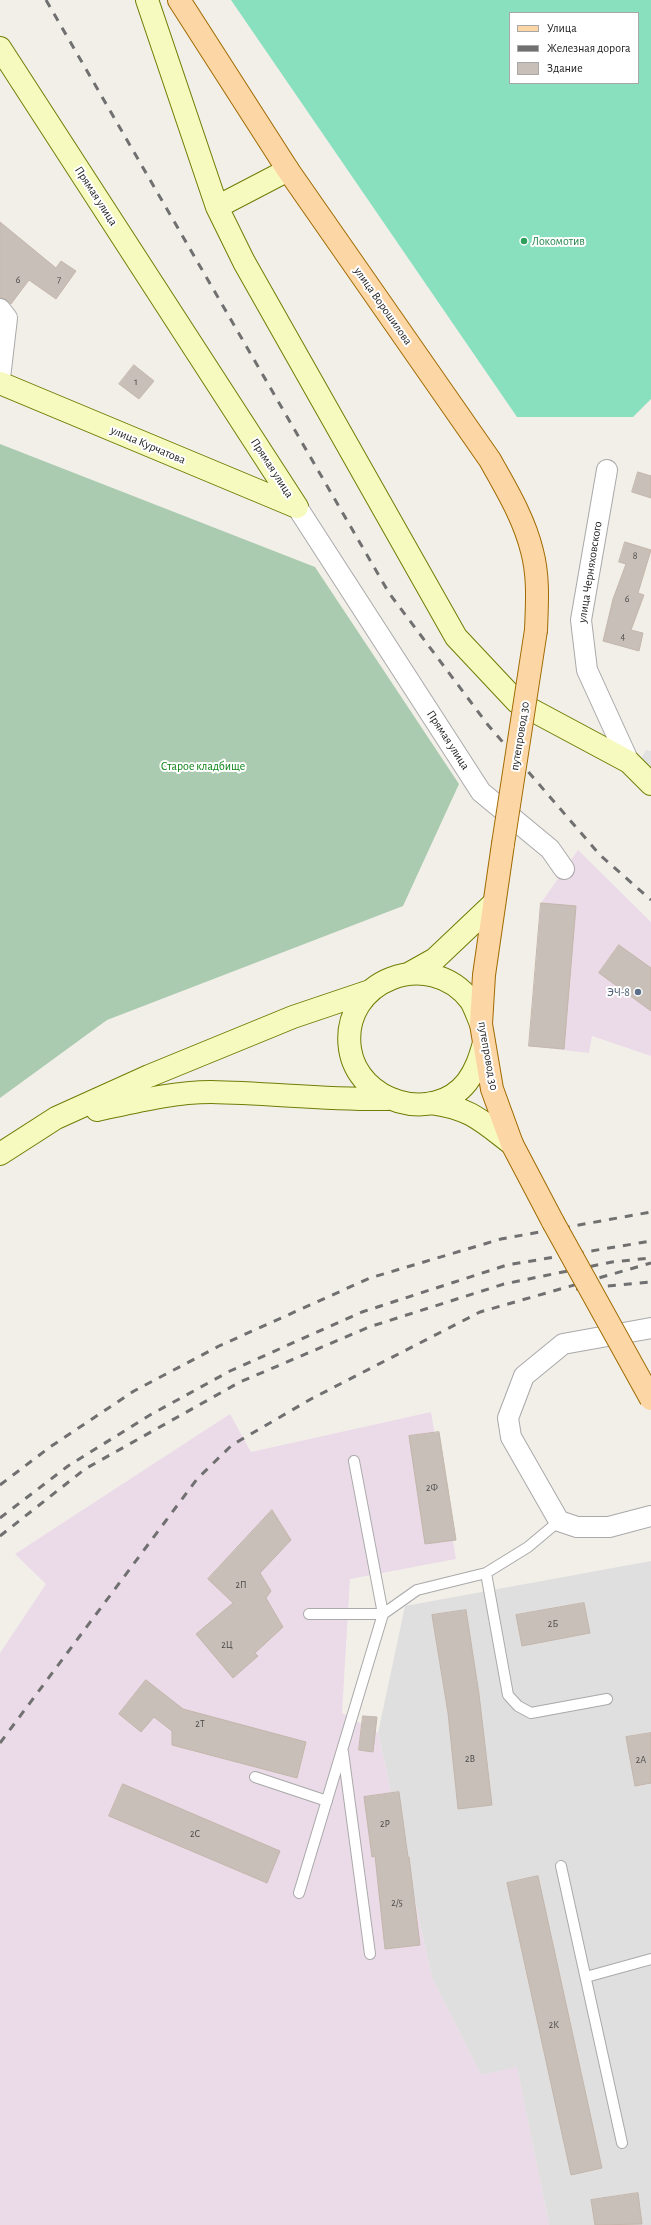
<!DOCTYPE html>
<meta charset="utf-8">
<style>
body{margin:0}
#map{position:relative;width:651px;height:2225px;overflow:hidden;background:#f2efe9;font-family:"Alegreya Sans",sans-serif}
canvas{display:block}
.legend{position:absolute;left:509px;top:12px;width:130px;height:72px;box-sizing:border-box;background:#fff;border:1px solid #a7a7a7;margin:0;padding:5px 7px;list-style:none;font-size:12px;color:#222}
.legend li{display:flex;align-items:center;gap:8px;height:20px}
.legend b{width:20px;border:1px solid #a7a7a7}
</style>
<div id="map">
<canvas width="651" height="2225"></canvas>
<ul class="legend">
<li><b style="height:5px;background:#fcd6a4"></b>Улица</li>
<li><b style="height:5px;background:#707070"></b>Железная дорога</li>
<li><b style="height:11px;background:#c7bfb8"></b>Здание</li>
</ul>
</div>
<script>
const g = document.querySelector('canvas').getContext('2d');
g.lineJoin = 'round';
function paint(path, color) {
  g.fillStyle = color;
  g.fill(path, 'evenodd');
}
function stroke(path, color, width, dash) {
  g.strokeStyle = color;
  g.lineWidth = width;
  g.lineCap = dash ? 'butt' : 'round';
  g.setLineDash(dash || []);
  g.stroke(path);
}
function label(font, color, halo, rows, align = 'center') {
  g.font = font + ' "Alegreya Sans",sans-serif';
  g.lineWidth = 4;
  g.setLineDash([]);
  g.textBaseline = 'middle';
  g.strokeStyle = halo;
  g.fillStyle = color;
  for (const [text, x, y, turn = 0] of rows) {
    g.save();
    g.translate(x, y);
    g.rotate((+turn || 0) * Math.PI / 180);
    g.textAlign = isNaN(turn) ? turn : align;
    if (halo) g.strokeText(text, 0, 0);
    g.fillText(text, 0, 0);
    g.restore();
  }
}
paint(new Path2D(`
 M651,1561v664h-102l-32,-157 -36,7 -49,-97 -54,-245 27,-127z`), '#e0dfdf');
paint(new Path2D(`
 M578,850l73,72v134l-59,-20 -3,17 -60,-7 12,-143z
 M431,1412l25,147 -106,20 -8,134 36,20 54,245 49,97 36,-8 32,158h-549v-572l46,-69 -31,-30 215,-140 21,38z`), '#ebdbe8');
paint(new Path2D(`
 M0,444l315,123 144,217 -56,122 -296,114 -107,78z`), '#aacbaf');
paint(new Path2D(`
 M231,0h420v399l-18,18h-116zM510,13h128v70h-128z`), '#88e0be');
paint(new Path2D(`
 M646,750l5,1v18l-11,-8z`), '#e2e2e2');
const building = new Path2D(`
 M0,222l56,46 5,-7 15,10 -20,28 -27,-19 -18,24 -6,-5 -5,-1z
 M134,365l20,16 -15,18 -20,-15z
 M638,472l13,4v22l-19,-6z
 M625,542l26,8 -13,43 6,2 -13,35 12,3 -4,18 -36,-10 10,-42 13,-35 -7,-2z
 M541,903l35,3 -12,143 -35,-3z
 M619,945l32,23v43l-52,-38z
 M439,1432l17,108 -31,4 -16,-108z
 M272,1510l19,30 -31,33 11,18 -5,7 17,29 -28,26 3,3 -25,22 -37,-44 37,-31 -25,-24z
 M584,1603l6,30 -68,13 -6,-31z
 M466,1610l13,84 13,111 -34,4 -10,-96 -16,-98z
 M146,1680l37,29 123,33 -9,36 -125,-33v-14l-18,-14 -13,15 -22,-18z
 M363,1716l14,1 -4,35 -14,-2z
 M651,1733v50l-16,3 -9,-49z
 M123,1784l157,67 -13,32 -158,-67z
 M399,1792l9,65h1l11,88 -35,4 -10,-93 -3,1 -8,-60z
 M538,1876l64,292 -31,7 -64,-292z
 M638,2193l4,31 -47,1 -4,-25z`);
paint(building, '#c7bfb8');
stroke(building, '#c4b6ab', 1);
const lane = new Path2D(`
 M486,1573l22,122 10,11 13,7 76,-14
 M309,1614h74l-29,-153
 M343,1752l27,202
 M255,1777l72,24
 M561,1866l61,277
 M299,1893l84,-279 34,-24 69,-17 42,-26 31,-26
 M586,1977l65,-18`);
const street = new Path2D(`
 M0,309l7,9 -7,60
 M607,470l-26,150 6,50 42,92
 M297,507l184,285 69,57 14,20
 M651,1328l-88,16 -39,32 -16,42 3,19 48,84 18,6h32l42,-11`);
const secondary = new Path2D(`
 M147,0l70,207 27,55 212,375 61,65 112,60 22,22
 M0,48l297,459
 M217,207l71,-37
 M0,383l297,124
 M410,973l25,-14 58,-55
 M481,1024c-3,-7 -6,-16 -10,-23 -41,-55 -131,-21 -121,48 8,53 83,76 117,33 9,-12 13,-25 17,-39
 M431,1103c39,5 51,18 81,41
 M97,1110c37,-8 76,-18 114,-18 59,1 116,8 176,7
 M0,1154l56,-36 93,-42 144,-59 77,-26`);
const primary = new Path2D(`
 M179,0l109,170 202,290c16,29 34,58 42,91 7,26 5,53 4,79
 M503,844l-19,131 -3,49 11,65 20,55 41,78`);
stroke(lane, '#a9a9a9', 12);
stroke(street, '#a9a9a9', 22);
stroke(secondary, '#707d05', 24);
stroke(primary, '#a06b00', 24);
stroke(lane, '#fff', 10);
stroke(street, '#fff', 20);
stroke(secondary, '#f7fabf', 22);
stroke(primary, '#fcd6a4', 22);
stroke(new Path2D(`
 M46,0l343,593 99,132 112,130 51,45
 M576,1289l75,-7
 M0,1485l50,-38 84,-56 85,-45 151,-68 131,-39 150,-27
 M0,1518l68,-52 82,-51 80,-44 132,-59 145,-47 144,-24
 M0,1536l85,-67 155,-87 129,-55 135,-43 108,-22 39,-4
 M0,1743l197,-264 35,-34 79,-46 169,-87 171,-49`), '#707070', 3, [8, 8]);
const primaryBridge = new Path2D(`
 M503,844l33,-214
 M553,1222l98,177`);
stroke(primaryBridge, '#a06b00', 24, []);
stroke(primaryBridge, '#fcd6a4', 22);
for (const [x, y, r, color] of [
 [524,241,4,"#2e9e5b"],
 [638,992,4,"#5c6f8a"]
]) {
  const dot = new Path2D();
  dot.arc(x, y, r, 0, 2 * Math.PI);
  g.fillStyle = color;
  g.fill(dot);
  stroke(dot, '#fff', 1.5);
}
label('10px', '#4b4948', null, [
 ["6",18,280],
 ["7",59,280],
 ["1",136,382],
 ["8",635,556],
 ["6",627,599],
 ["4",623,637],
 ["2Ф",432,1488],
 ["2П",241,1585],
 ["2Б",553,1624],
 ["2Ц",227,1645],
 ["2Т",200,1724],
 ["2В",470,1759],
 ["2А",641,1760],
 ["2Р",385,1824],
 ["2С",195,1834],
 ["2/5",397,1903],
 ["2К",554,2025]
]);
label('12px', '#222', '#fff', [
 ["Прямая улица",96,196,57],
 ["улица Ворошилова",383,306,55],
 ["улица Курчатова",148,445,23],
 ["Прямая улица",272,468,57],
 ["улица Черняховского",590,572,-81],
 ["путепровод 30",520,736,-81],
 ["Прямая улица",448,740,57],
 ["путепровод 30",488,1056,80]
]);
label('12px', '#27864d', '#fff', [
 ["Локомотив",532,241]
], 'left');
label('12px', '#0c8416', '#fff', [
 ["Старое кладбище",203,766]
]);
label('12px', '#4e5e75', '#fff', [
 ["ЭЧ-8",630,992]
], 'right');
</script>
